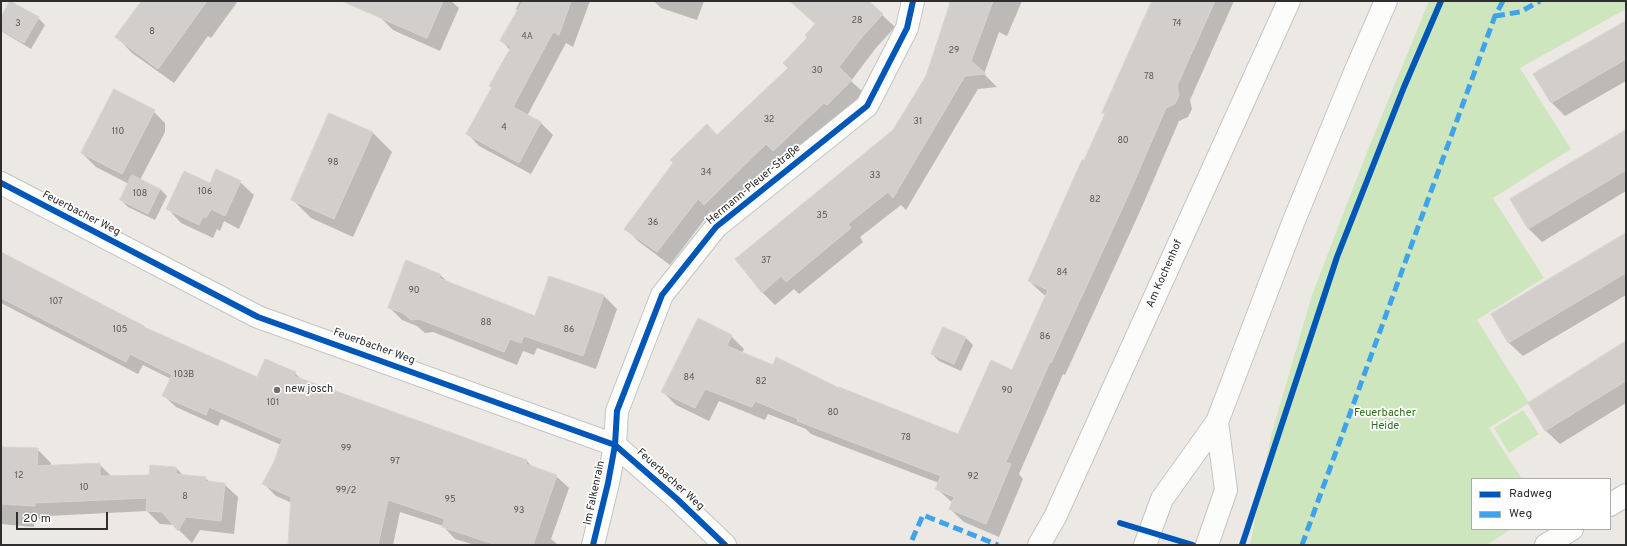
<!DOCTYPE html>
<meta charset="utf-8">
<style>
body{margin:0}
#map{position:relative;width:1627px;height:546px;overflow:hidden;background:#ece8e4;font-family:Overpass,sans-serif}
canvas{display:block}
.frame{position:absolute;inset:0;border:2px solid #2e2e2e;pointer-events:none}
.legend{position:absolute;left:1471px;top:478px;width:140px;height:52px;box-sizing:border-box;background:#fff;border:1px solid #ababab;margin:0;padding:5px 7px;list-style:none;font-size:12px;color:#2e2e2e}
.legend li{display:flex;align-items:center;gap:8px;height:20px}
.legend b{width:20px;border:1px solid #ababab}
.scale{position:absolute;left:16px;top:512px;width:92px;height:18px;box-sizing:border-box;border:2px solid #2e2e2e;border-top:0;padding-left:5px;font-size:12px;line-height:14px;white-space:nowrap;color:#2e2e2e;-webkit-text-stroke:3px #fff;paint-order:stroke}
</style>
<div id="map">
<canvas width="1627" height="546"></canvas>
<div class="frame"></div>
<ul class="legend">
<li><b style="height:5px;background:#0057b8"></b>Radweg</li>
<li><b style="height:5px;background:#3ea3eb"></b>Weg</li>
</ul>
<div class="scale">20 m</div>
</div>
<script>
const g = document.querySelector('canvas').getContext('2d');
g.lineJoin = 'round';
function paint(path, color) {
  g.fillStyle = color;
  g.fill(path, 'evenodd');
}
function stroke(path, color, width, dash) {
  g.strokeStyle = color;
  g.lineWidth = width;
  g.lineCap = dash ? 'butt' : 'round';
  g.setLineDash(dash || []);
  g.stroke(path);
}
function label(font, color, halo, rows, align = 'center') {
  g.font = font + ' Overpass,sans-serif';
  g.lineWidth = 3.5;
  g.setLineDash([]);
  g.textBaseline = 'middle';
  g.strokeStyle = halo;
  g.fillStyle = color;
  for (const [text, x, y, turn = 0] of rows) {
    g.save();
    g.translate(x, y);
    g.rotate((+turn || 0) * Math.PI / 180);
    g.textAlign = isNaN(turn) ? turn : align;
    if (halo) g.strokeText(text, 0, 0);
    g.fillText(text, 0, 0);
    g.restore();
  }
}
paint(new Path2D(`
 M1429,1h197v8l-106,59 51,81 -78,49 51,80 -67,42 52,83 -40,25 33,51h-50v50h39l-24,16h-237l21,-109 41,-141 55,-143z
 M1523,410l16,24 -30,19 -15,-25z`), '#cee6be');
paint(new Path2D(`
 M144,1h94l-27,37 -3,-2 -34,47 -42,-30 -15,-16z
 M386,1h65l8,7 -19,43 -47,-21 -14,-14z
 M520,1h70l-17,46 -7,-4 -39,73 14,7 12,12 -22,39 -52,-28 -12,-13 25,-45 -2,-2 20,-36 -8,-9 16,-30 -2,-2z
 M654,1h50l-7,19 -36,-12z
 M829,1h38l28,26 -20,22 -24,32 13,12 -24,24 -3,-2 -51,48 -6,-7 -62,61 -7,-6 -41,54 -32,-24 -13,-13 92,-92 73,-68z
 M950,1h72l-15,35 -8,-4 -15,42 13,13 -19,2 -72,121 -5,-5 -41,32 3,5 -64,52 -5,-5 -19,16 -13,-13 132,-162 32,-54 25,-71 -2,-2z
 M1153,1h81l-44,99 2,9 -4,8 -9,4 -38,88 -76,166 -2,-1 -44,100 4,5 -24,58 -35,-15 -14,-13 3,-6 -16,-14 2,-6 -128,-49 -5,-5 -38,-15 -3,6 -46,-19 -10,20 -33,-16 -14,-14 69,-55 13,13 -2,4 217,82 54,-64 33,-75 -3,-2 -14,-13 56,-119z
 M11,3l27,15 7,7 -14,24 -30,-18v-12z
 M1626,22v59l-61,35 -13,-13 -17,-29z
 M151,109l14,14v9l-25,48 20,9 7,7 -12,24 -27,-13 -7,-7 8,-16 -33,-17 -14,-14z
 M330,114l43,19 19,19 -39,85 -42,-19 -19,-19z
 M1626,131v60l-84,51 -14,-14z
 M240,182l14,13 -15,34 -15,-8 -4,10 -3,-2 -4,9 -32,-15 -13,-14 42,-25z
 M1626,235v60l-103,61 -14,-13 -17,-28z
 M1,253l143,73 3,3 111,49 37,-5 7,7 225,81 6,7 23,8 13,12 -18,51 7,6h-83l-20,-6 -12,-13 -43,-14 -7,33h-101v-42l-16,-7 -13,-13 11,-20 7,-18 -60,-26 -3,7 -42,-19 -13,-12 8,-16 -28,-14 -5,9 -137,-71z
 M406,262l34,13 9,8 87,34 14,-39 54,18 13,13 -21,60 -59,-21 -3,7 -11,-4 -6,14 -84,-33 -8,1 -8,-7 -15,-6 -13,-13z
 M966,338l7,7 -12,26 -22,-10 -7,-7z
 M1626,342v61l-66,41 -14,-13 -17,-28z
 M1,448l36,1 14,14 -1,3 49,-2 13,13 38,-1 26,-8 7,7 22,3 5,4 14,2 14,13 -4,37 -34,-4 -8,13 -18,-18 -14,-1 -13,-13 -99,5v3h-13l-1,8 -33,-3z`), '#0003');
const building = new Path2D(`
 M10,1l29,16 -15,26 -23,-13v-13z
 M142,1h65l-49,68 -43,-32z
 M342,1h101l-16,37z
 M523,1h48l-12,34 -6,-3 -40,75 28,15 -22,41 -53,-29 26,-47 -3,-1 22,-39 -11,-6z
 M790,1h79l14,13 -20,22 -24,31 13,13 -25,25 -3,-2 -51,48 -7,-7 -62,61 -6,-6 -41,53 -33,-23 49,-66 -3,-3 37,-36 10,11 71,-67 -5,-5 24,-25 -2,-3 10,-11z
 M951,1h42l-22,60 15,13 -21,2 -72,122 -5,-6 -40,32 3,4 -65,54 -5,-6 -19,17 -27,-34 158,-129 33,-54z
 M1152,1h63l-38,85 2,9 -4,9 -9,4 -38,88 -77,167 -1,-1 -44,100 5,2 -25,60 -37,-15 5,-12 -19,-8 6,-13 -144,-55 1,-2 -43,-18 -3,6 -47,-18 -10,19 -34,-16 37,-74 34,17 -5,11 46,19 3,-8 65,32 -2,-2 119,47 33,-74 21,10 36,-80 -20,-9 54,-121h2l21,-46 -3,-1z
 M1626,21v38l-75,44 -18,-29z
 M114,89l41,21 -33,64 -41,-21z
 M329,113l44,19 -39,87 -43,-19z
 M1626,130v40l-98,59 -18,-30z
 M216,169l25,12 -16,35 -14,-7 -5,9 -3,-2 -4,9 -33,-16 18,-38 26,12z
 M132,175l28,14 -12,25 -28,-14z
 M1626,233v40l-118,70 -17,-29z
 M1,252l143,74v1l113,50 8,-18 31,13 -2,4 233,84 -1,4 31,11 -24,70h-37l-54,-18 3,-8 -57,-19 -10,45h-90l3,-48 -29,-13 12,-22 8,-23 -73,-32 -3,8 -44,-19 10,-21 -42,-21 -4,8 -125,-64z
 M406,260l34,14 -1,4 96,38 14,-40 55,19 -21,61 -59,-20 -3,7 -11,-4 -6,13 -85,-33 -8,1 -8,-7 -15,-5z
 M943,327l23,10 -12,27 -23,-10z
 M1626,341v40l-81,50 -17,-28z
 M1,447l37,1 -1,18 63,-3v13l49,-1 1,-10 26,2v7l30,3 -1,4 20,2 -4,38 -35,-4 -8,14 -16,-19 -16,-1 1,-13 -112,5v3l-34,-2z`);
paint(building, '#d1cecb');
stroke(building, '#d7d4d0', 1);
const street = new Path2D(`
 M1,183l257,134 357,128 62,54 48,46
 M1610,505l16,-10
 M593,545l15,-62 7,-38 2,-34 45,-116 54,-68 151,-121 40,-78 6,-27
 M1039,545l16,-28 234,-516
 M1546,545l26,-16`);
const secondary = new Path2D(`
 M1145,545l17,-46 55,-77 76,-199 62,-151 31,-71
 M1207,545l19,-55 -9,-68`);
stroke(street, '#c5c4c5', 24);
stroke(secondary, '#c5c4c5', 24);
stroke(street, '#fcfcfb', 22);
stroke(secondary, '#fcfcfb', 22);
stroke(new Path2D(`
 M1495,16l25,-4 20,-11
 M912,540l11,-25 75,30
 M1302,545l193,-529 8,-15`), '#3ea3eb', 5, [10, 5]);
stroke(new Path2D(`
 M1,183l257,134 357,128 62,54 48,46
 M1120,523l73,22
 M593,545l15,-62 7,-38 2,-34 45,-116 54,-68 151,-121 40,-78 6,-27
 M1242,545l95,-288 67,-170 37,-86`), '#0057b8', 6);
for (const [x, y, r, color] of [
 [277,390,4,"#706f6e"]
]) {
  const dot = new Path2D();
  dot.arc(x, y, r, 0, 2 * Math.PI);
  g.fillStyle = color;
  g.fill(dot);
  stroke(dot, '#fff', 1.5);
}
label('9px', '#585857', null, [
 ["28",857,21],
 ["3",18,24],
 ["74",1177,24],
 ["8",152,32],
 ["4A",527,37],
 ["29",954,51],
 ["30",817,71],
 ["78",1149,77],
 ["32",769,120],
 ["31",918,122],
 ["4",504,128],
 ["110",118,132],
 ["80",1123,141],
 ["98",333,163],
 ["34",706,173],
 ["33",875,176],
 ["106",205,192],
 ["108",140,194],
 ["82",1095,200],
 ["35",822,216],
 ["36",653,223],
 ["37",766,261],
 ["84",1062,273],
 ["90",414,291],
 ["107",56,302],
 ["88",486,323],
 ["105",120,330],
 ["86",569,330],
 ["86",1045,337],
 ["103B",184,375],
 ["84",689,378],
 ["82",761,382],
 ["90",1007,391],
 ["101",273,403],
 ["80",833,413],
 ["78",906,438],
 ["99",346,449],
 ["97",395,462],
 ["12",19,476],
 ["92",973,477],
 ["10",84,488],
 ["99/2",346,491],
 ["8",185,497],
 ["95",450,500],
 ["93",519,511]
]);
label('11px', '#2e2e2e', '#fff', [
 ["Hermann-Pleuer-Straße",754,185,-40],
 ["Feuerbacher Weg",81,214,27],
 ["Am Kochenhof",1165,274,-66],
 ["Feuerbacher Weg",374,347,20],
 ["Feuerbacher Weg",670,480,42],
 ["Im Falkenrain",595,493,-78]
]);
label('11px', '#2e2e2e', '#fff', [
 ["new josch",285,390]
], 'left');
label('11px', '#2c6e1b', '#fff', [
 ["Feuerbacher",1385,414],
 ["Heide",1385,427]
]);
</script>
